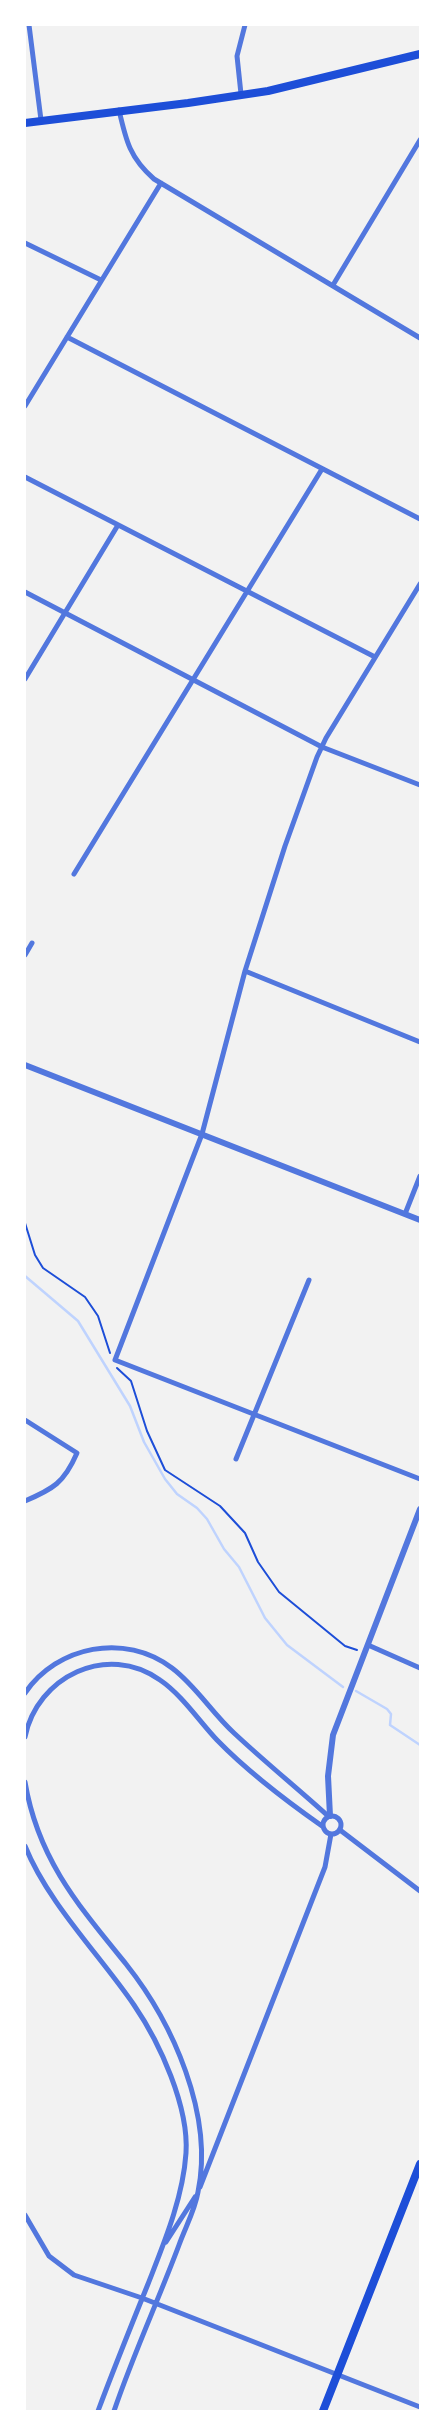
<!DOCTYPE html>
<style>
body{margin:0}
#map{position:relative;width:445px;height:2436px;overflow:hidden;background:#f2f2f2;font-family:"Fira Sans Condensed",sans-serif}
canvas{display:block}
.frame{position:absolute;inset:0;border:26px solid #fff;pointer-events:none}
</style>
<div id="map">
<canvas width="445" height="2436"></canvas>
<div class="frame"></div>
</div>
<script>
const g = document.querySelector('canvas').getContext('2d');
g.lineJoin = 'round';
function stroke(path, color, width, dash) {
  g.strokeStyle = color;
  g.lineWidth = width;
  g.lineCap = dash ? 'butt' : 'round';
  g.setLineDash(dash || []);
  g.stroke(path);
}
stroke(new Path2D(`
 M25,1276l53,45 52,85 14,36 21,37 12,15 20,14 10,11 17,30 15,18 26,51 22,27 56,42
 M356,1691l31,18 4,5 -1,11 30,20`), '#bfd3fe', 2.5);
stroke(new Path2D(`
 M25,1223l10,32 8,13 42,29 13,19 12,37
 M117,1368l14,13 16,50 18,39 55,36 25,27 13,29 21,30 66,54 12,4`), '#1d4ed8', 2);
stroke(new Path2D(`
 M29,25l12,95
 M241,94l-4,-38 8,-31
 M119,110c7,31 11,48 35,69l266,159
 M25,243l76,37
 M333,285l87,-145
 M67,337l353,182
 M25,406l136,-223
 M25,477l350,180
 M420,584l-94,154 -9,19 -32,89 -40,125 -43,163 -87,226 305,119
 M25,592l297,155 98,38
 M25,679l93,-154
 M74,874l248,-405
 M25,955l7,-12
 M245,971l175,71
 M405,1214l15,-38
 M25,1420l52,33c-13,30 -24,36 -52,48
 M236,1459l73,-179
 M368,1645l52,23
 M25,1693c32,-47 100,-61 147,-25 24,18 40,45 62,65 31,29 63,55 94,83
 M25,1737c12,-60 82,-95 135,-57 22,15 39,41 57,60 32,33 68,60 105,86
 M25,1782c13,77 53,123 101,182 47,59 88,151 72,228 -3,18 -13,36 -19,53 -21,56 -46,110 -65,166
 M323 1825a9 9 0 1 1 18 0a9 9 0 1 1-18 0Z
 M340,1830l80,61
 M25,1846c23,57 74,108 109,159 26,38 55,102 52,148 -3,45 -22,90 -38,131 -17,42 -34,84 -50,127
 M200,2187l125,-320 6,-33
 M25,2215l24,41 25,19 68,23 278,109
 M166,2242l29,-45`), '#5277de', 5);
stroke(new Path2D(`
 M25,1065l395,155
 M330,1816l-2,-40 5,-41 87,-226`), '#5277de', 6);
stroke(new Path2D(`
 M25,123l163,-20 80,-12 152,-37
 M323,2411l97,-247`), '#1d4ed8', 8);
</script>
